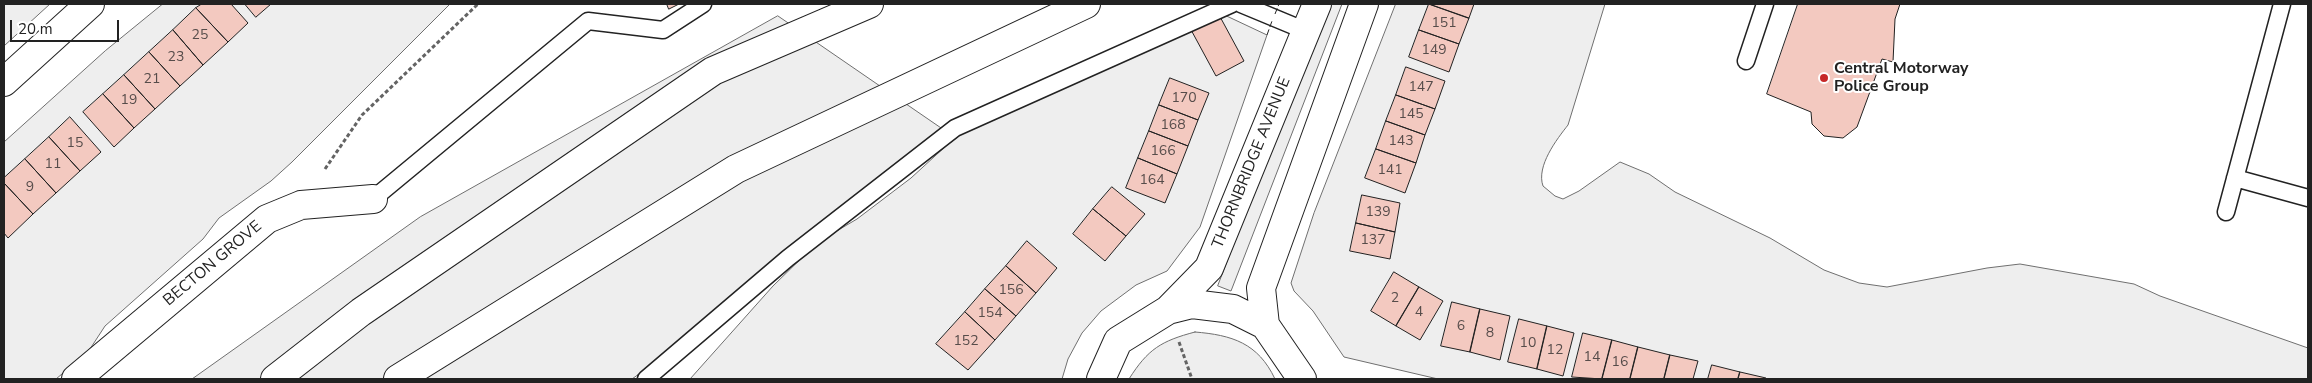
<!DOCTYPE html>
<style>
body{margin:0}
#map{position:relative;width:2312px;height:383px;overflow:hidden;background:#fff;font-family:"Nunito Sans",sans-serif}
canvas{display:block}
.frame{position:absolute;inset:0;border:5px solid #222;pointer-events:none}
.scale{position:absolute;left:10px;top:20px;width:109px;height:22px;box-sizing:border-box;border:2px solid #222;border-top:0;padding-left:6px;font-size:15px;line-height:18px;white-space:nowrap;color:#222;-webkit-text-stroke:4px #fff;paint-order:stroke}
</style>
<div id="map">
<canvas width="2312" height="383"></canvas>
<div class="frame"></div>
<div class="scale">20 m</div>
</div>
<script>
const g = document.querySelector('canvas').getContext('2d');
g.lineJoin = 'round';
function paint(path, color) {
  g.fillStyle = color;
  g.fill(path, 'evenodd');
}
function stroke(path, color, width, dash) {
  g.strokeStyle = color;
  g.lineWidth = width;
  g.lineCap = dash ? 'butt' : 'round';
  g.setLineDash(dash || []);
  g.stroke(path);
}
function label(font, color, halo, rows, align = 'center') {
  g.font = font + ' "Nunito Sans",sans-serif';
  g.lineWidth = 4;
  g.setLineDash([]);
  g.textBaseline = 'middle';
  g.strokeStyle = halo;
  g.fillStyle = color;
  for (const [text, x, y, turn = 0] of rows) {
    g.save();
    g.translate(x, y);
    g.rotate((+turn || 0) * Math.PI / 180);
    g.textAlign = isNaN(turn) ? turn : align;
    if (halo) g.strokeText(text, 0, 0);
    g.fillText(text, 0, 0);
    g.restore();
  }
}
const green = new Path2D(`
 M4,4h46l-46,42z
 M163,4h287l-158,158 -21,19 -52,37 -16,21 -98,87 -17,26 -32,27h-52v-237l101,-91z
 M1327,4h15l-111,287 -13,-5z
 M1396,4h209l-37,121c-11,14 -32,41 -25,61l12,10 8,3 16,-8 41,-29 29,12 26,18 95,46 54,32 35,13 28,4 100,-19 33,-4 114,20 26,12 148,52v31h-870l-94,-22 -31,-46 -19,-20 -3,-8 23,-70z
 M1216,11l51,24 -67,192 -33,44 -31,14 -35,26 -19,22 -14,26 -6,20h-372l83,-93 45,-44 39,-23 54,-41 36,-33 20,-15z
 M778,16l166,114 -280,226 -32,23h-440l228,-162z
 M1195,332c37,3 63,11 80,47h-146c19,-30 32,-38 66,-47z`);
paint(green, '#eee');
stroke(green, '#6f6f6f', 1);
const building = new Path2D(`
 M202,4h29l17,19 -20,19 -32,-34z
 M245,4h26l-15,13z
 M667,4h12l-10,5z
 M1429,4l40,14 -10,26 -40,-14z
 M1429,4h45l-5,14z
 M1798,4h102l-5,15 -2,43 -11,-3 -25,68 -14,11 -19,-2 -12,-12 -1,-12 -44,-18z
 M196,8l32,34 -25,23 -30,-35z
 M1218,13l26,48 -28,15 -26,-48z
 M173,30l30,35 -23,21 -31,-34z
 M1419,30l40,14 -10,28 -40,-15z
 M149,52l31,34 -25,23 -31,-34z
 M1406,67l39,14 -10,28 -39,-14z
 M124,75l31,34 -21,19 -31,-34z
 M1170,78l39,15 -11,27 -39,-15z
 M103,94l31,34 -20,19 -31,-35z
 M1396,95l39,14 -10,26 -39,-14z
 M1159,105l39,15 -10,26 -39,-15z
 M70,117l31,35 -21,19 -31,-34z
 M1386,121l39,14 -9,28 -40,-14z
 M1149,131l39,15 -11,28 -39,-16z
 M49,137l31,34 -24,22 -31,-34z
 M1376,149l40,14 -11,30 -40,-15z
 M1138,158l39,16 -12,29 -39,-15z
 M25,159l31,34 -23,21 -29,-31v-5z
 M4,183l29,31 -25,24 -4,-5z
 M1112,187l33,27 -19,22 -33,-27z
 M1362,195l38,8 -5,29 -39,-9z
 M1093,209l33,27 -21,25 -32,-27z
 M1356,223l39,9 -5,27 -40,-8z
 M1027,241l30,27 -21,25 -30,-27z
 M1006,266l30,27 -20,23 -31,-27z
 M1394,272l25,15 -23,39 -25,-15z
 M1419,287l24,14 -23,39 -24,-14z
 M985,289l31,27 -21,24 -30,-28z
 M1452,302l28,7 -10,43 -29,-6z
 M1480,309l30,7 -10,44 -30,-8z
 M965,312l30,28 -27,30 -32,-26z
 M1519,319l28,7 -10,43 -29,-7z
 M1547,326l27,7 -11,43 -26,-7z
 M1583,333l29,7 -10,39 -30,-2z
 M1612,340l26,7 -8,32h-28z
 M1638,347l32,8 -6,24h-34z
 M1670,355l28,6 -5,18h-29z
 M1712,365l28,7 -2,7h-30z
 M1740,372l26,6v1h-28z`);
paint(building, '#f3c9c0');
stroke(building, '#222', 1);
const lane = new Path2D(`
 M1241,4l65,27
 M1746,61l19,-57
 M2235,178l73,20
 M373,199l215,-178 75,9 40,-26
 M2226,212l56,-208
 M646,379l142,-121 167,-130 277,-124`);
const street = new Path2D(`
 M4,82l86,-78
 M1168,310l41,-42 108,-264
 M1265,325l-4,-37 103,-284
 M76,379l191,-160 34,-14 72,-6
 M1101,379l17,-38 50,-31 24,-6 41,5 32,16 37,54`);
const highway = new Path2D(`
 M275,379l86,-67 352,-241 156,-67
 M398,379l338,-210 350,-165`);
stroke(lane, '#222', 19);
stroke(street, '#222', 30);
stroke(highway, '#222', 30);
stroke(new Path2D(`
 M325,169l37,-54 116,-111
 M1179,342l13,37`), '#646464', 3, [4, 2.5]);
stroke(lane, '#fff', 16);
stroke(street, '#fff', 28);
stroke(highway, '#fff', 28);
stroke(new Path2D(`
 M1275,14l4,-10
 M1267,35l5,-14`), '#222', 1, [6, 2.5]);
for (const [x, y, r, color] of [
 [1824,78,5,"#c62828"]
]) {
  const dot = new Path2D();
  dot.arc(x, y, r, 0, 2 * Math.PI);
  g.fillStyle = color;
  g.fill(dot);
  stroke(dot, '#fff', 2);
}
label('14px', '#564c4a', null, [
 ["151",1444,24],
 ["25",200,36],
 ["149",1434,51],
 ["23",176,58],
 ["21",152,80],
 ["147",1421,88],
 ["170",1184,99],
 ["19",129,101],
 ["145",1411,115],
 ["168",1173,126],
 ["143",1401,142],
 ["15",75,144],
 ["166",1163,152],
 ["11",53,165],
 ["141",1390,171],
 ["164",1152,181],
 ["9",30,188],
 ["139",1378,213],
 ["137",1373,241],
 ["156",1011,291],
 ["2",1395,299],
 ["4",1419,313],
 ["154",990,314],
 ["6",1461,327],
 ["8",1490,334],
 ["152",966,342],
 ["10",1528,344],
 ["12",1555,351],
 ["14",1592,358],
 ["16",1620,363]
]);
label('bold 16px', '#222', '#fff', [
 ["Central Motorway",1834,69],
 ["Police Group",1834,87]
], 'left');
label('16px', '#222', '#fff', [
 ["THORNBRIDGE AVENUE",1252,163,-68],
 ["BECTON GROVE",213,264,-40]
]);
</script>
